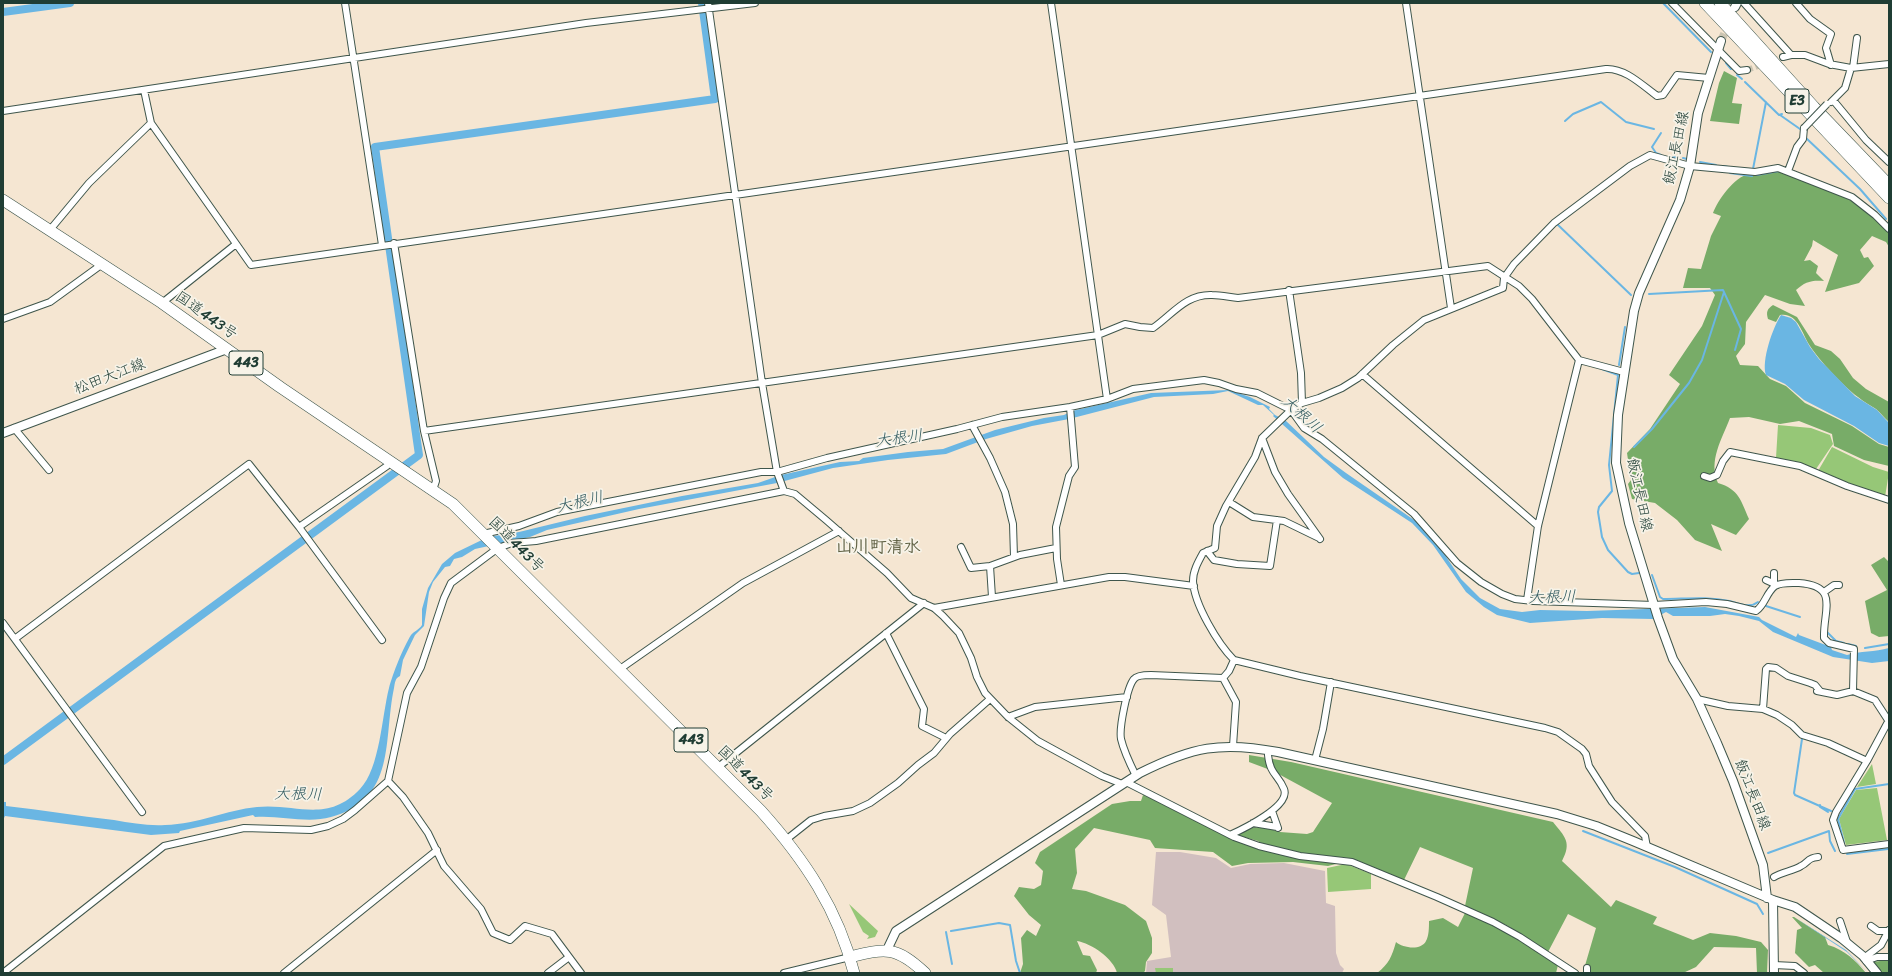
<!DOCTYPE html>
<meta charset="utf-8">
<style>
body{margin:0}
#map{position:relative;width:1892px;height:976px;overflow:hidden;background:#f5e6d2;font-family:Sriracha,sans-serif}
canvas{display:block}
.frame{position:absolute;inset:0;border:4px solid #1f3d34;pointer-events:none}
</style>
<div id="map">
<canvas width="1892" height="976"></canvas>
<div class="frame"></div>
</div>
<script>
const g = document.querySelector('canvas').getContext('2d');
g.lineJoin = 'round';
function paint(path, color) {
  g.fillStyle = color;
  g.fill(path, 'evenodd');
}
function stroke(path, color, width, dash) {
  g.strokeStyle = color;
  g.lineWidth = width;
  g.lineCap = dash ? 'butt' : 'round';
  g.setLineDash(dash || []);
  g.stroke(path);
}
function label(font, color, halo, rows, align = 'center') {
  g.font = font + ' Sriracha,"Klee One",sans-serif';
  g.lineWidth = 3.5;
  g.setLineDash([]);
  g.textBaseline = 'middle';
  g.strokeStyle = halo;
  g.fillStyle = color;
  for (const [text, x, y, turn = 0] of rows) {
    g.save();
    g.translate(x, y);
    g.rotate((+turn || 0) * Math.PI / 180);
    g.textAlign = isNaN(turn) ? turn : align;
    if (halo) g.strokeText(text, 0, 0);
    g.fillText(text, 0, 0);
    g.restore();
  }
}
paint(new Path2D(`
 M1156,852h24l36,6 15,10 19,-4 34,-1 41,8 1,32 9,3 1,47 4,12 4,4 -2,4h-196l1,-12 24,-4 -5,-42 -14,-10z`), '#d1bfbf');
paint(new Path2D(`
 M1778,425l33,3 19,7 3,9 -17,25 -16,-6 -24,-5z
 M1832,447l41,20 16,5 -4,25 -67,-26z
 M1872,764l4,20 -19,3z
 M1877,788l10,52 -41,5 -7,-26 17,-29z
 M1346,864l25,10v15l-43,3 -1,-24z
 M849,904l29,27 -3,6 -8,2 2,-3 -6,-4z
 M1155,968h18v5h-17z`), '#96c777');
paint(new Path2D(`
 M1724,71l13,7 -5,25 10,1 -3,20 -29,-3 9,-38z
 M1778,170l55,22 23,11 32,28 1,16 -3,-5 -14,-6 -12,14 4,8 4,-1 6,9 -15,17 -34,9 13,-37 -25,-15 -1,6 -8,15 6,-1 8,6 -2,7 8,8c-13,-1 -19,1 -28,9l9,16 -15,-2 -25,-9 -19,27 -1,22 -9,12 4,9 18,1 12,13 16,7 19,17 47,23 27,18 10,3v19l-25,-6 -30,-14 -2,-12 -33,-13 -19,3 -31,-7 -19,1c-8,21 -22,43 -12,65 21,6 23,18 31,36l-13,16 -25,-11 11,27 -27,-11 -18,-20 -22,-17 -23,-4 -4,-15 3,-4 -4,-27 23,-24 30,-45 -11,-9 33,-49 13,-31 -5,-7h-27l5,-20 13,1 10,-33 10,-20 -8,-3c5,-13 21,-36 36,-39 9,-1 19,-2 29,-4z
 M1773,305l24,12 18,28 16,6 9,8 13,19 13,11 23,13v20c-5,-4 -8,-9 -13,-13 -6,-4 -12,-7 -18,-12 -14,-10 -39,-37 -48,-51 -8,-12 -12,-34 -30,-31l-4,7 -8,-3c-2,-7 -1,-10 5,-14z
 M1884,557l5,5v74l-10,1 -8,-4 -6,-32 22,-11 -16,-25z
 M1249,755l42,7 262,60c12,15 19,20 9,39l49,46 5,-7 41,17 -4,7 40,16 17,-7 26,3 25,6 7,8 -1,23h-10l-1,-25 -42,-1 -18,20 -13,6h-93l-6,-4 12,-41 -28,-14 -20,38 -40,-26 -43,-20 8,-38 -53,-21 -16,33 -55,-22 -38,-3 -25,-5 -23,-5 -5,-4 -21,-6 13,-7 14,-1 16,5 27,2 6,-2 19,-29 -59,-32 -24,-9z
 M1143,795l117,53 84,14 -16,4 -35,-4 -45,1 -16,3 -19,-14 -58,-4 -5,-8 -56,-12 -19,21 2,24 -5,16 14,2 39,14 21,16 6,17v15l-6,9 -1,9 -2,2h-26c-3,-14 -26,-30 -40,-32l6,14 7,1 7,14 -1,3h-76l3,-9 -2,-26 6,-8 9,6 5,-11 -12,-10 -15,-19 5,-9 15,2 7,-4 2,-14 -8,-8 5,-11 72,-48 18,-3h11z
 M1465,913l35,15 58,37 -2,8h-179c12,-9 15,-17 19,-31 7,6 25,9 30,-1 3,-5 3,-14 3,-20l14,-3 15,9z
 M1792,917h2l31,20 3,8c17,5 27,15 38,28h-42l-9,-8 -6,2 -14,-14 2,-23 5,-2z
 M1889,960v13h-8l-9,-11z`), '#78ac68');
paint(new Path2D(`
 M1781,315l10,3 5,4 14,25 9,12 36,37 22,14 12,13v23l-10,-3 -25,-17 -50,-26 -19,-16 -19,-9c-5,-14 7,-48 15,-60z
 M1229,390l21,7 20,10 -1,2 6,6 10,5 39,37 22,16 71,49 22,24 22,33 19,19 20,11 22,3 18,-2 47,1 118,-4 54,10 3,3 34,17 2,-4 1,2 32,12 1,3 15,5c13,-4 28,-3 42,-7v13l-17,2 -39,-6 -60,-25 -14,-11 -20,-5 -14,-2 -15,2h-37l-7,-4 -13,7 -51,-1 -72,5 -33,-8 -13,-8 -18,-15 -33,-47 -21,-22 -69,-45 -70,-62 1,-1 -11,-10h-5l-30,-14 -15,3 -59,3 -85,22 -37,7 -46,13 -40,15 -58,6 -55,8 -56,15 -138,26 -92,21 -17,7 -55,12 -13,8 -8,2 -4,7 -5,1 -12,15 -4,10 -5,34 -9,9 -12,25 -3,16c-5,2 -5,7 -6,12 -11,52 3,111 -63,129 -24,7 -51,-2 -76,0l-2,-2 -73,16 -1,2 -28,2 -146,-19 -2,4v-18h3v4c36,4 72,10 108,14 17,3 34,6 51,5 34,-1 61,-15 92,-18 39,-4 70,17 103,-18 20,-20 22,-74 29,-101 4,-15 14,-40 22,-53 3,-4 8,-5 11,-10v-16l6,-21 14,-24 13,-11 33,-16 31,-5 66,-16 97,-20 76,-13 23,-8 59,-13 19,-1 4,-3 45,-6 35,-3 52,-19 49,-12 20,-3 8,-4 79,-18z
 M1794,917l52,33 22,23 -21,-21z`), '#6ab6e3');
stroke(new Path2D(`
 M1663,3l48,49
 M1726,63l5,6
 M1737,75l5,4
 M1745,82l34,33 3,-1
 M1780,115l20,14
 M1565,121l8,-7 28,-12 25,20 28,7
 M1661,133l-9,14 4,6 5,2
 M1806,138l54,51 26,30
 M1669,158l9,-1
 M1683,158l4,1
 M1700,162l16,3
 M1723,166l5,1
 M1751,169h2l13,-67
 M1730,173l22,3
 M1757,175l22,-4
 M1557,224l74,71
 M1649,294l74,-4 18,39 -6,21
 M1619,365l6,-38
 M1602,369l16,6 -9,90 3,26 -13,16 -1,5 4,25 6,13 20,22 4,2 7,-1
 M1634,447l18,-18 37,-46 13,-23 22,-68
 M1652,575l8,22 3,2c22,0 44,-3 66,2 10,2 20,8 29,1
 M1766,606l34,11
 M1827,632l9,9 8,2
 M1848,644l8,2
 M1865,648l24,-4
 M1802,739l-8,54 1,2 36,16
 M1820,805v2l8,5
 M1583,831l92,36 82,37 6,10
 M1844,843l-6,-24 17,-30 34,-5
 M1768,853l61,-22 1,10 5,10
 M1847,854l41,-5
 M951,931l48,-8 11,2 6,36 4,12
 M946,932l6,32`), '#6ab6e3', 2);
stroke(new Path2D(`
 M3,12l67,-9
 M3,761l416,-306 -44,-308 340,-48 -13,-96`), '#6ab6e3', 8);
stroke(new Path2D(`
 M1747,70l36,-13`), '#cac4b2', 6, [6, 3]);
stroke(new Path2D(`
 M1721,41l8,-18`), '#cac4b2', 8, [8, 4]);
const street = new Path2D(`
 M345,3l37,242
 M708,3l54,380 15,89 7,19
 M1051,3l56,396
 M1406,3l45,305
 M1672,3l67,68 8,-1
 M1744,3l47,52
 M1796,3l14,16 21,15 -5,14 5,17
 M1783,57l8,-2h14l24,9 22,4 38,-4
 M1853,68l4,-30
 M144,90l7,33 100,142 1355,-196c19,-1 36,16 51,27l6,-1 14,-20 32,3
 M1833,100l33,40 23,22
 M1831,102l14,-14 6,-20
 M3,111l583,-88 169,-20
 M1788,171l9,-24 6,-8 1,-11
 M49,231l40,-48 62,-60
 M394,243l30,188 12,50 -3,9
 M1289,290l12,83 1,30
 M162,303l74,-59
 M3,319l47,-17 51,-37
 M1362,374l176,152
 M972,425l18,33 15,34 8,32 1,33
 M14,428l35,42
 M424,431l674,-96 27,-11 15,3 13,1c20,-14 33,-34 59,-33 9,0 17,2 26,3l250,-32 31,20 13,13 47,61 45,12
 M1262,438l13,34 13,22 32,45
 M1704,476l6,2 7,-3 6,-14 7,-9 70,14 47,20 42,14
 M1229,502l24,15 31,4 35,17
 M299,527l88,-61 4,-5
 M483,534l36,-8 38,-14 204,-40h16l50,-14 130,-29 45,-12 68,-10 37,-8 26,-10 71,-9 15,3 17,6 21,4 34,17 13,18 18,11 92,75 43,49 24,19 21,12 13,5 18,2 121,4 52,-3 21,2 29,7c9,-6 10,-18 19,-25 6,-4 17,-3 24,-3 41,3 24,27 25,55l5,5 25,6 -1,42 22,9 13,20
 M961,547l10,21 19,-2
 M1207,551l7,9 23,4 33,2 7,-46
 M1766,580l11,5
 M1774,584v-11
 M1061,585l-4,-26 -1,-32 13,-51 6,-9 -5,-60
 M1824,592l10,-7h5
 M992,597l-2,-31 30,-11 36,-7
 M1527,600l11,-74 41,-166
 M934,608l175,-31h16l69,9
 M3,623l139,189
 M886,633l38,76 -2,17 24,12
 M16,638l233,-174 50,63 83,113
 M620,669l123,-86 96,-52
 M1223,678l13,24 -3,44
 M1817,691l20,4 16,-4
 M1697,699l31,7 35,3 14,6 15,10 10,10 26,8 39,18
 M1763,709l3,-40 2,-2 8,1 12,8 22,7 5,2 5,6
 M1008,717l27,-10 92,-10
 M1889,720l-22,41 -31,51 -3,8 10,30 46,-6
 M1315,760l8,-31 8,-47
 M722,764l202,-161
 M1136,776c-6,-12 -12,-24 -15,-37 -2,-11 6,-52 13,-60 3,-4 12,-4 17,-4l72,3 6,-7 5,-11
 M388,781l15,16 25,36 16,33 37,43 12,24 17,7 15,-14 27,8 29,39
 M1126,782l108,55 25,9 41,10 52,6 85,35 56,25 27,15 55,36
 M1272,811l6,17
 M1253,823l24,4
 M1230,835c13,-6 61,-29 54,-46 -6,-15 -14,-14 -16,-34
 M787,839l24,-19 13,-4 29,-5 17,-8 28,-20 20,-18 16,-12 16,-19 40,-35
 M1647,847l-2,-11 -33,-34 -23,-36 -3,-12 -4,-5 -24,-17 -13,-4 -245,-52 -66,-16c-16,-16 -40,-56 -41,-79 0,-10 5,-19 10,-28l12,-5 2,-22 9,-20 29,-49 7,-19 29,-28 11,-7 17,-5 23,-10 16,-10 35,-33 31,-25 79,-32 1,-10 10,-14 40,-41 76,-57 20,-11 40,11 65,6 23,-4 74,29 23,18 14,14
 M1774,877c8,-5 19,-6 27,-11 8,-4 6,-8 17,-9
 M1840,921l7,21
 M1871,926l7,5h11
 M1864,958l17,-13 8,-15
 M1866,961l11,-4h12
 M1774,965l21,1 9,7
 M1587,968v5
 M3,973l161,-127 80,-18 67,2 17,-4 15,-7 12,-9 33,-29 19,-88 14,-26 23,-69 7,-15 47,-35 14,-5 24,-2 248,-50 11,3 31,26 61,53 24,25 23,10 9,8 16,17 12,25 6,19 8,16 23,24 30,24 64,35 20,8
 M284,973l153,-123
 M548,973l21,-16
 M784,973l66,-16`);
const secondary = new Path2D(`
 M1735,7l2,-4
 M1721,41l-23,72 -8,53 -10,34 -41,93 -5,18 -16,104 -2,48 13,60 29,95 15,41 24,40 20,44 16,38 30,84 4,33
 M3,433l224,-84
 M1773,900l1,73
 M887,950l9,-19 244,-158c52,-26 81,-32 138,-21l279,62 39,12 37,15 140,59 22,7 46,31 22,18 14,17`);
const highway = new Path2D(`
 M1705,3l184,195
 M1720,3l94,104 75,78
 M3,200l159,103 118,84 173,117 308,307c43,48 77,98 93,162
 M850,957c36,-9 46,-11 75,16`);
stroke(street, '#3f564c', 8);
stroke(secondary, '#3f564c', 10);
stroke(highway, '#3f564c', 12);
stroke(street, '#fff', 6);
stroke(secondary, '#fff', 8);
stroke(highway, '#fff', 11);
const streetBridge = new Path2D(`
 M1804,128l23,-24`);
stroke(streetBridge, '#3f564c', 8, []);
stroke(streetBridge, '#fff', 6);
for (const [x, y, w] of [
 [1797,101,24],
 [246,363,34],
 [691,740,34]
]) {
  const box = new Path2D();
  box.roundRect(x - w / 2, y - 12, w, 24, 3);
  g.fillStyle = '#f7f3e8';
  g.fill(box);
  stroke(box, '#1f3d34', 1);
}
label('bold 14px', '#1f3d34', null, [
 ["E3",1797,101],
 ["443",246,363],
 ["443",691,740]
]);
label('15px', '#1f3d34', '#f7f3e8', [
 ["飯江長田線",1677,148,-78],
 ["国道443号",206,316,35],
 ["松田大江線",110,377,-21],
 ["飯江長田線",1639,495,78],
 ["国道443号",516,545,45],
 ["国道443号",745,774,45],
 ["飯江長田線",1752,795,69]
]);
label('italic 16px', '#325b60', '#f7f3e8', [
 ["大根川",1301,415,42],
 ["大根川",899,439,-7],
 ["大根川",580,503,-13],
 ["大根川",1552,598,-1],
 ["大根川",298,795,1]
]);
label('bold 17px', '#606245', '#f7f3e8', [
 ["山川町清水",878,548]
]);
</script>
